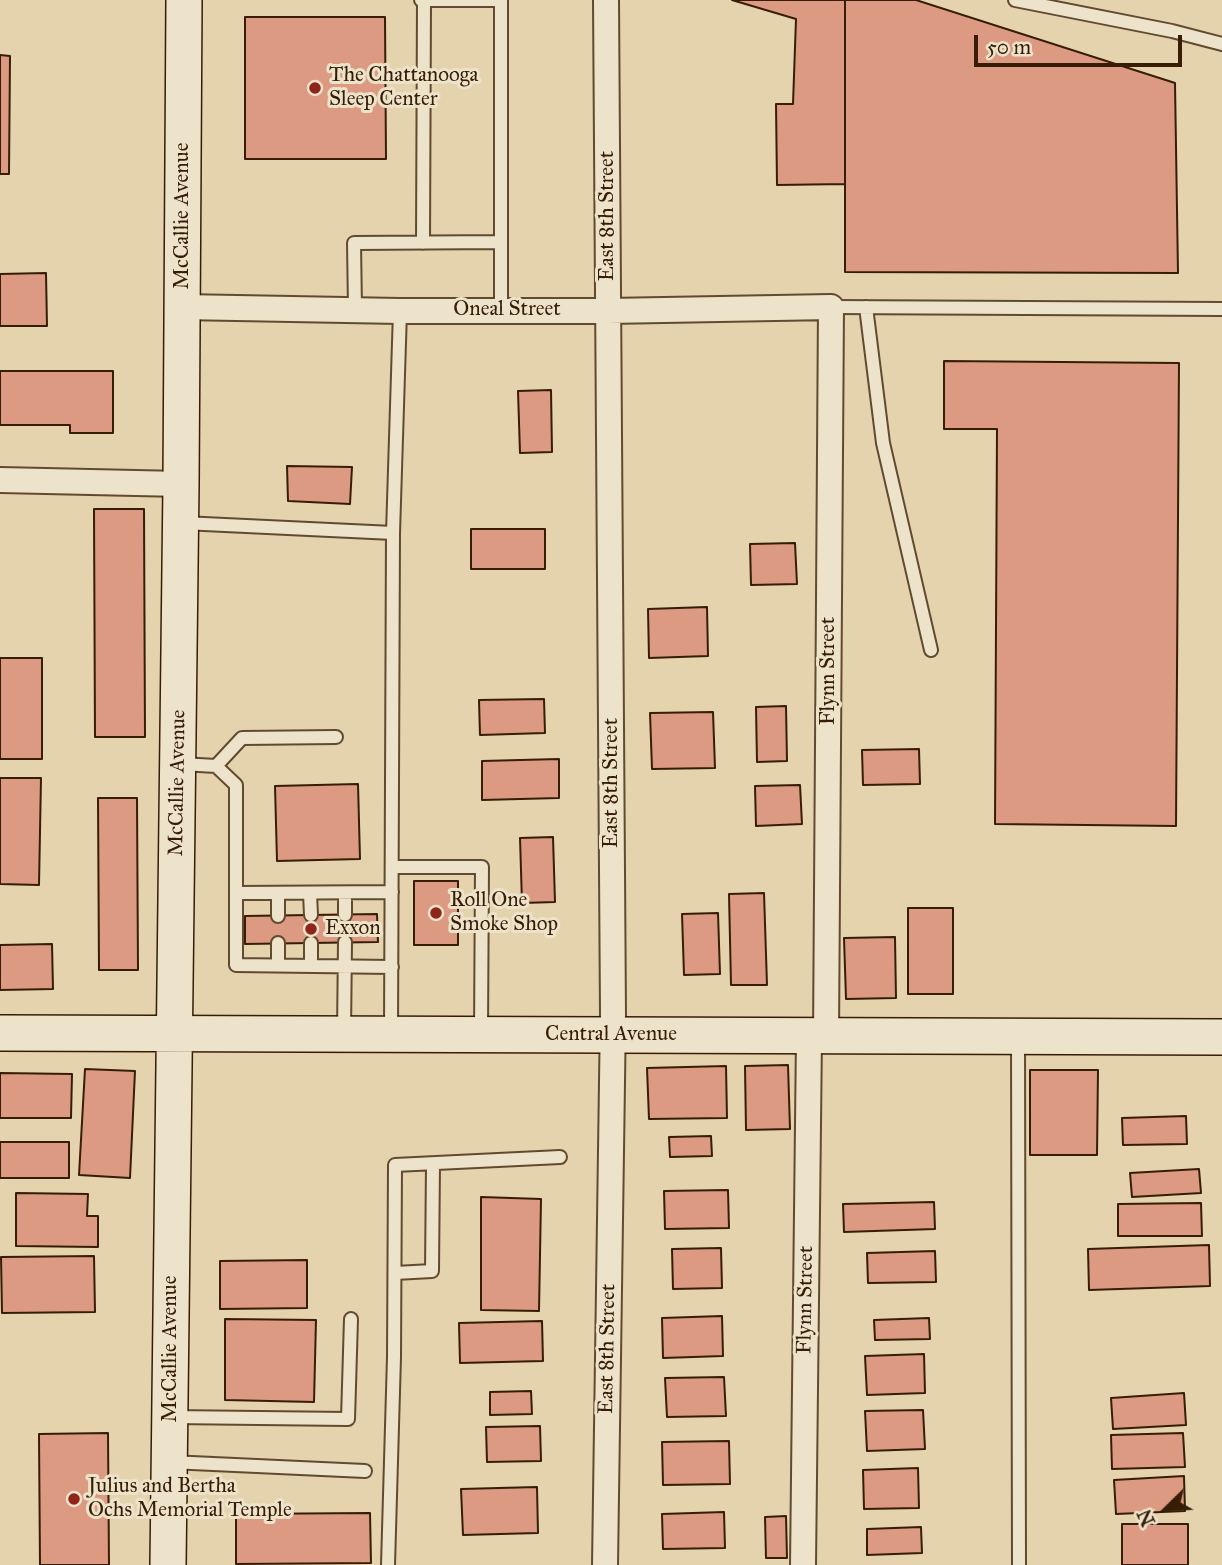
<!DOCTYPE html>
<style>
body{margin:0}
#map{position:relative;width:1222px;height:1565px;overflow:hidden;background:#e4d3ad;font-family:"IM FELL Great Primer",serif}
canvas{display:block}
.north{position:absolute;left:1131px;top:1474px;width:70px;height:70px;-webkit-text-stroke:5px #ede2ca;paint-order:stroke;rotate:246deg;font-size:19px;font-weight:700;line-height:28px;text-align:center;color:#371d06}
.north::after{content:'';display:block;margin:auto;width:24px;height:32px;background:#371d06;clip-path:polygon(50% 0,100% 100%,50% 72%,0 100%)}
.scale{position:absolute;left:974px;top:35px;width:208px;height:32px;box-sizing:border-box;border:4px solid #371d06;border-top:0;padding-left:9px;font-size:21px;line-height:24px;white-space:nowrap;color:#371d06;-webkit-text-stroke:5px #ede2ca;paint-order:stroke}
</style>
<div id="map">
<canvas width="1222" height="1565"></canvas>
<div class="north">N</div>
<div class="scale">50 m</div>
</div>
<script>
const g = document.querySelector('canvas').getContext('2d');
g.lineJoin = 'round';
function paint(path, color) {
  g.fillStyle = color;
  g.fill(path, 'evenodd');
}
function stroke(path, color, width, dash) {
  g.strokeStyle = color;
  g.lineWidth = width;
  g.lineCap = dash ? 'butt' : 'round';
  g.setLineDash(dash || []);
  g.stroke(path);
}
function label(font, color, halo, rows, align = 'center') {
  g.font = font + ' "IM FELL Great Primer",serif';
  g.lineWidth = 6;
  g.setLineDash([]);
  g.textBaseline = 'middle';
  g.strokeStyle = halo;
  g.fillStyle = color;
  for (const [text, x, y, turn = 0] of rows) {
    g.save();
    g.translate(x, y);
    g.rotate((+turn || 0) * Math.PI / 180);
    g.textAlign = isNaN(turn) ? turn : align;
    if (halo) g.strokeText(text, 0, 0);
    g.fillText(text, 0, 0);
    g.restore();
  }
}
const building = new Path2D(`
 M732,0h113v184l-68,1 -1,-81h17l3,-85z
 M845,0h71l259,83 3,190 -333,-1z
 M245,17h140l1,142h-141z
 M0,55l10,1 -1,118h-9z
 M46,273l1,53h-47v-52z
 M944,361l235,2 -3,463 -181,-2 2,-395h-53z
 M0,371h113v62h-43v-8h-70z
 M551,390l1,62 -32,1 -2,-62z
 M287,466l65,1 -2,37 -62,-3z
 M94,509h50l1,228h-50z
 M471,529h74v40h-74z
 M795,543l2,41 -46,1 -1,-41z
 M707,607l1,49 -59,2 -1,-49z
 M0,658h42v101h-42z
 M544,699l1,34 -65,2 -1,-35z
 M786,706l1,55 -30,1 -1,-55z
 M713,712l2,56 -63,1 -2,-56z
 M919,749l1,35 -57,1 -1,-35z
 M559,759v39l-77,2v-39z
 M0,778h41l-2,107 -39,-1z
 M358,784l2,75 -83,2 -2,-75z
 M800,785l2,39 -46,2 -1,-40z
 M98,798h39l1,172h-39z
 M553,837l2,65 -33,1 -2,-65z
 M414,881h44v64h-44z
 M764,893l3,92h-36l-2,-91z
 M908,908h45v86h-45z
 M718,913l2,61 -36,1 -2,-61z
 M377,914l1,28 -133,2v-28z
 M895,937l1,61 -50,1 -2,-61z
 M52,944l1,45 -53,1v-45z
 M788,1065l2,64 -44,1 -1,-64z
 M726,1066l1,52 -78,1 -2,-51z
 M85,1069l50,2 -5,107 -51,-3z
 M1030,1070h68l-1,85h-67z
 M0,1073l72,1 -1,44h-71z
 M1186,1116l1,28 -64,1 -1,-27z
 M711,1136l1,20 -42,1 -1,-20z
 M0,1142h69v36h-69z
 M1199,1169l2,24 -69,4 -2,-24z
 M728,1190l1,38 -64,1 -1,-38z
 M16,1193l72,1 -1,22h11v31l-82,-1z
 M481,1197l60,2 -2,112 -58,-1z
 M934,1202l1,27 -91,3 -1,-28z
 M1201,1203l1,33h-84v-32z
 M1209,1245l1,41 -121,4 -1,-41z
 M721,1248l1,40 -49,1 -1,-40z
 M935,1251l1,31 -68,1 -1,-30z
 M94,1256l1,56 -93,1 -1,-56z
 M307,1260v48l-87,1v-48z
 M722,1316l1,40 -60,2 -1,-40z
 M929,1318l1,21 -55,1 -1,-20z
 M225,1319l91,1 -2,82 -89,-2z
 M542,1321l1,40 -83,2 -1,-40z
 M924,1354l1,39 -58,2 -2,-39z
 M724,1377l2,39 -59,1 -2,-39z
 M531,1391l1,23 -42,1v-23z
 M1184,1393l2,32 -73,4 -2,-31z
 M923,1410l2,39 -58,2 -2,-40z
 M540,1426l1,35 -54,1 -1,-35z
 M108,1433l1,132h-69l-1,-131z
 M1183,1433l2,34 -73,2 -1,-34z
 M729,1441l1,43 -67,1 -1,-43z
 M918,1468l1,40 -55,1 -1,-39z
 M1184,1476l1,35 -69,3 -2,-34z
 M537,1487l1,46 -75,2 -2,-46z
 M724,1512l1,36 -62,1 -1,-35z
 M370,1513l1,50 -135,1v-50z
 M786,1516l1,42h-21l-1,-41z
 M1122,1524h66v41h-66z
 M921,1527l1,26 -55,2v-26z`);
paint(building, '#dd9a82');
stroke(building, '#371d06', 2);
const lane = new Path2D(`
 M421,0h80v310
 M1015,0l157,31 50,13
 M423,243l1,-242
 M831,307l391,2
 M866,307l17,136 48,207
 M355,309l-1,-66 147,-1
 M183,523l210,10
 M181,764l35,2 20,19v108
 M216,766l26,-28 94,-1
 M392,867h90l-1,165
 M278,893v23
 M310,893l1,22
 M345,915v-22
 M311,943v23
 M278,965v-22
 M392,967l-156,-2v-72l156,-1
 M391,1031l2,-498 7,-222
 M344,1033l1,-91
 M1018,1040l1,525
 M395,1273l37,-2 1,-107
 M170,1417l178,2 3,-100
 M170,1462l195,9
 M388,1565l6,-208 1,-192 165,-8`);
const street = new Path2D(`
 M182,307l218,4h208l223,-4 -5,729
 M0,480l181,4
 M605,1565l8,-552 -7,-1013
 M803,1565l6,-529`);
const secondary = new Path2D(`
 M0,1033l1222,4
 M168,1565l13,-1081 3,-484`);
stroke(lane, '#624a30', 16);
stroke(street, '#624a30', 28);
stroke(secondary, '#371d06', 38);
stroke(lane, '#ede2ca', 12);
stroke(street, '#ede2ca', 24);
stroke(secondary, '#ede2ca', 35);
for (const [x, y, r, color] of [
 [315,88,7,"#8f2418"],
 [436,913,7,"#8f2418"],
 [311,929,7,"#8f2418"],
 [74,1499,7,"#8f2418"]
]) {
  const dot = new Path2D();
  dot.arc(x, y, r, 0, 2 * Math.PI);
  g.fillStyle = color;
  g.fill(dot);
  stroke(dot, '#ede2ca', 2.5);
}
label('21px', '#371d06', '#ede2ca', [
 ["The Chattanooga",329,76],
 ["Sleep Center",329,100],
 ["Roll One",450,901],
 ["Smoke Shop",450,925],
 ["Exxon",325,929],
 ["Julius and Bertha",88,1487],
 ["Ochs Memorial Temple",88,1511]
], 'left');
label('21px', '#371d06', '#ede2ca', [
 ["McCallie Avenue",183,216,-90],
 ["East 8th Street",608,216,-90],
 ["Oneal Street",507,310],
 ["Flynn Street",829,671,-90],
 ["McCallie Avenue",178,783,-89],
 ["East 8th Street",612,783,-90],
 ["Central Avenue",611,1035],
 ["Flynn Street",806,1300,-89],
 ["McCallie Avenue",171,1349,-90],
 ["East 8th Street",608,1349,-89]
]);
</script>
